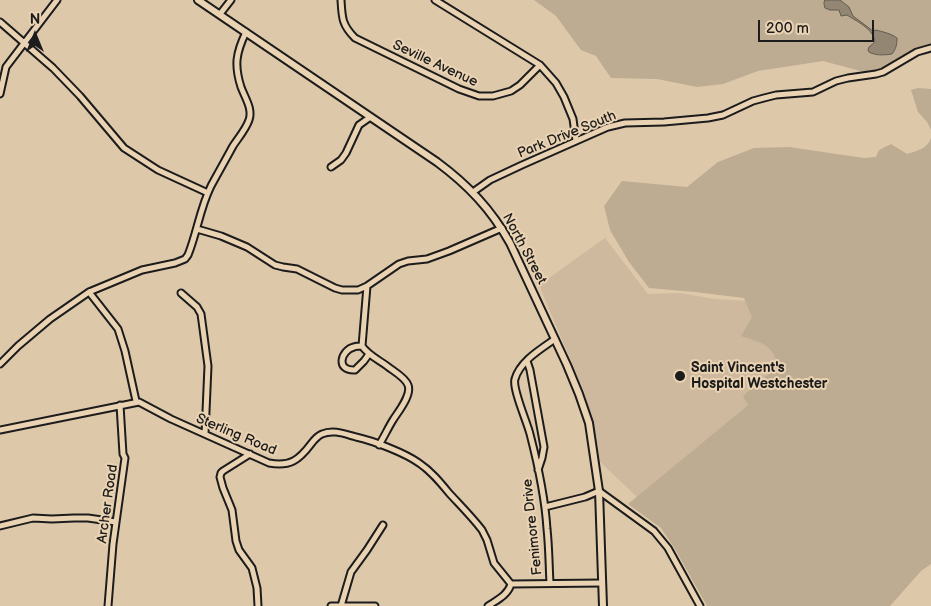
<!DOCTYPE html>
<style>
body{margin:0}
#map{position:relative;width:931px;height:606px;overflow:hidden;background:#dec8aa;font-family:"Balsamiq Sans",sans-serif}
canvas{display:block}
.north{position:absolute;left:10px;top:10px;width:50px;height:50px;-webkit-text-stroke:4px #ead3b3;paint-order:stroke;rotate:0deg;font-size:14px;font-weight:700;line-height:20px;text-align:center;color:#1c1c1c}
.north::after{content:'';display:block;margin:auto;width:18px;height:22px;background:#1c1c1c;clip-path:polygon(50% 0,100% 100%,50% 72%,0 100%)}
.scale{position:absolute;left:758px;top:20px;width:116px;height:22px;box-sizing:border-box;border:2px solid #1c1c1c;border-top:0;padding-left:6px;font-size:15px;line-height:18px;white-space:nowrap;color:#1c1c1c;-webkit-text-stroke:4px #ead3b3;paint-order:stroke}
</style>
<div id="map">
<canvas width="931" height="606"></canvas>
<div class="north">N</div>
<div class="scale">200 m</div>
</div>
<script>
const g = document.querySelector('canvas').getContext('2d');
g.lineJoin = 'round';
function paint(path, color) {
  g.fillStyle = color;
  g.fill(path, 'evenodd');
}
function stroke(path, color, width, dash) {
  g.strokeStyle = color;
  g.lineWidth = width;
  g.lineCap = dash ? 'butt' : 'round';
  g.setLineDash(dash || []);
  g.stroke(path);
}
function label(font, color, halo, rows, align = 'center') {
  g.font = font + ' "Balsamiq Sans",sans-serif';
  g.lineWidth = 4;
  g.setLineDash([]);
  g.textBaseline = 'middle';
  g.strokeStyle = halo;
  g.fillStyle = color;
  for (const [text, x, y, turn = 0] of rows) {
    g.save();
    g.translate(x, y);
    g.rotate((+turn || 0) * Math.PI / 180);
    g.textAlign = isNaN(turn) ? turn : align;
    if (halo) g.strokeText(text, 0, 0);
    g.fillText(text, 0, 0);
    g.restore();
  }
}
paint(new Path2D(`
 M605,238l43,56 32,-1 34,6 84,5 32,33 -193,160 -39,-37 -7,-42 -6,-24 -46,-109z`), '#ceb99e');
paint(new Path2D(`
 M534,0h397v46l-9,1 -39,23 -15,3 -45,-12 -65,10 -35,13 -26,3 -40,-8 -46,-1 -15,-22 -15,-6 -25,-34z
 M918,88l13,1v41l-4,-8 -9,-10 -7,-22z
 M931,138v426l-10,7 -31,35h-183l-32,-57 -14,-21 -33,-24 120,-99 -5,-9 35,-30c-6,-23 -17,-23 -37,-30l11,-19 -8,-19 -49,-6 -46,-4 -20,-26 -19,-32 -6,-24 18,-25 65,6 31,-25 36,-14 35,-1 75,11 12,-1 3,-7 12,-6 16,10c10,-3 21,-6 24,-16z`), '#bdab92');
const water = new Path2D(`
 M825,0h15l9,7 4,9 20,15 3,-1c7,2 14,3 21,8 0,7 -1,11 -5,16 -7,1 -16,2 -23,-2l-1,-2 1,-3 6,-5c-1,-13 -19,-21 -28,-27l-6,1 -2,-6h-9l-5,-2 -1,-4z`);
paint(water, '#938673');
stroke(water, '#635c50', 1);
const minor = new Path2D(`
 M341,0c1,18 1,25 14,38l104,51 20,7h14l18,-5 9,-6 20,-20
 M435,0l105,65 16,18 8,14 9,22 3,22
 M220,14l11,-14
 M0,22l53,46 27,28 44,52 34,22 50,23
 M0,94l6,-27 51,-67
 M331,167l10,-7 5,-7 13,-28 10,-7
 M473,192l17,-12 32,-15 86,-38 17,-4 39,-1 44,-4 15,-3 30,-14 11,-3 12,-3 37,-3 23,-11 12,-3 28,-4 7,-2 34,-20 14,-4
 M197,229l24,7 26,11 28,18 8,2 14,2 38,19 7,2h16l9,-4 32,-22 9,-3 19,-2 22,-8 53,-23
 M367,286l-5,60c6,9 17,14 25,20 6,5 18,11 21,19 4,10 -10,27 -15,35 -5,8 -9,17 -14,25
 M89,292l29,37 7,22 11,50
 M181,293l16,14 4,7 7,52 -3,68
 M362,346c-1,0 -6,0 -8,1 -13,3 -19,24 1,23l9,-9 5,-7
 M527,361l3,9 14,77 -2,11 -4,12
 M0,364l18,-18 32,-27 39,-27 53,-22 33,-7 10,-4 3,-4c9,-22 12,-47 23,-69 7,-13 15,-27 22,-40 6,-9 13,-17 16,-26 4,-11 -4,-22 -8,-33 -7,-22 -5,-34 5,-55
 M0,430l139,-28 32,17 98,44c21,4 30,-3 42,-19 3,-4 6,-8 11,-10 11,-5 23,0 34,3 18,4 49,16 63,26 12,8 21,19 30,30 11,12 23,24 33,37l5,10 7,23 17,21 91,-1
 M250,454l-27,17 -2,2 -1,4 3,11 9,22 4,31 3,9 13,18 5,20 1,18
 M545,507l40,-10 14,-6 55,40 14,17 32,58
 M0,526l33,-8 19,1 22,-1h14l28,4
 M550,583c-1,-18 -1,-36 -3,-54 -2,-32 -9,-64 -17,-95 -3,-12 -18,-46 -15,-55 5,-18 26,-30 40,-40
 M108,606l5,-62 12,-86 -2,-4 -3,-49
 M331,606h44
 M341,606l10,-34 16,-22 16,-25
 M488,606c9,-6 20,-11 23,-22`);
const major = new Path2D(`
 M198,0l239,162c31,23 54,47 73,81l57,122 12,29 10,29 10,68 4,115`);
stroke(minor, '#1c1c1c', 9);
stroke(major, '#1c1c1c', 10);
stroke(minor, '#ead3b3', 5);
stroke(major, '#ead3b3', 6);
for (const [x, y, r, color] of [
 [680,376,6,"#1c1c1c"]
]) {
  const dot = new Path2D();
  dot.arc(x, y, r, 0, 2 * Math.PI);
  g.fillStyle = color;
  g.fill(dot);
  stroke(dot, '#ead3b3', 2);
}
label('14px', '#1c1c1c', '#ead3b3', [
 ["Seville Avenue",435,64,25],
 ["Park Drive South",567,135,-22],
 ["North Street",524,249,62],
 ["Sterling Road",236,435,23],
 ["Archer Road",108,504,-82],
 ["Fenimore Drive",533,527,-96]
]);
label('bold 14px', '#1c1c1c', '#ead3b3', [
 ["Saint Vincent's",691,368],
 ["Hospital Westchester",691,384]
], 'left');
</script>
